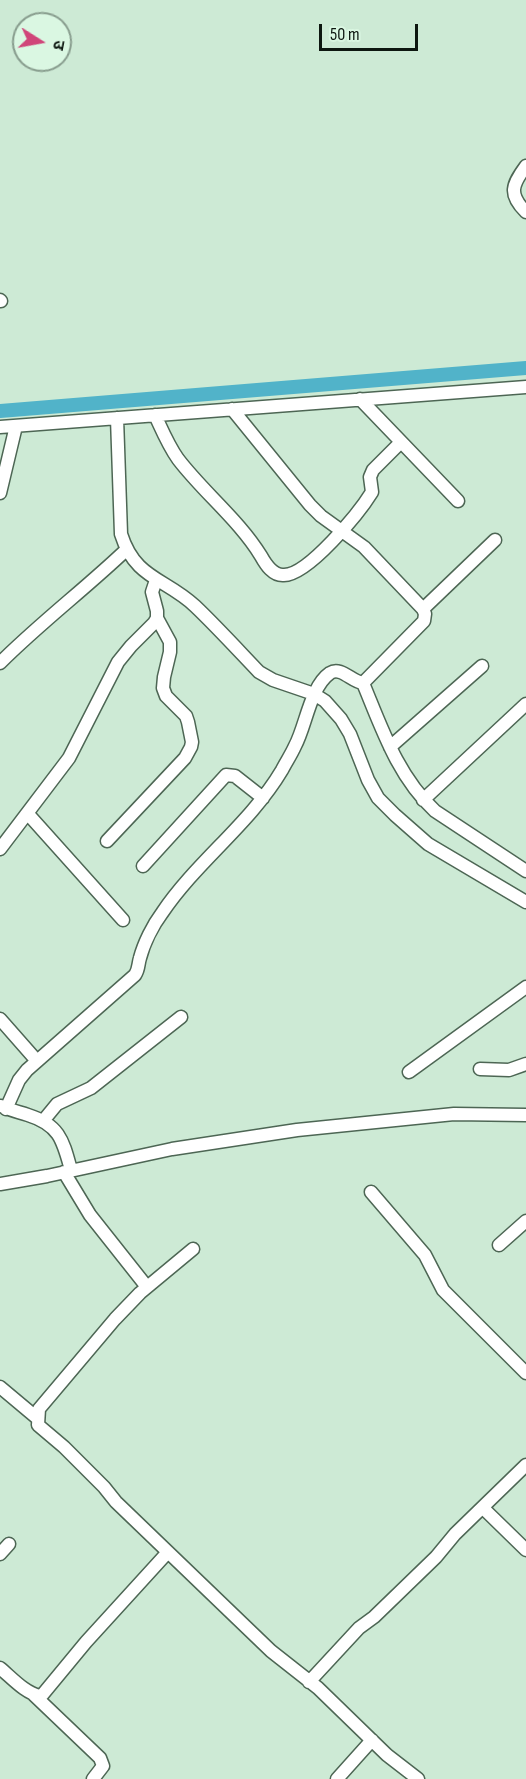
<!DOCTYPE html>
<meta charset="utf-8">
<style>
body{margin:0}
#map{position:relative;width:526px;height:1779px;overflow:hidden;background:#cdead5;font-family:"Sofia Sans Condensed","Noto Sans Devanagari",sans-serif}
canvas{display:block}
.north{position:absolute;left:12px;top:12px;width:60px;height:60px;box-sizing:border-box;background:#daf7e2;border:2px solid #889d8e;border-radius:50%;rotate:101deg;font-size:16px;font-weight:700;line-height:24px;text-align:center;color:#0d1710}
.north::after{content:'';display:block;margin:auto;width:21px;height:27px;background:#d04579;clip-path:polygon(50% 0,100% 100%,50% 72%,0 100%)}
.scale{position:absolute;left:319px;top:24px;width:99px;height:27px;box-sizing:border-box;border:3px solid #0d1710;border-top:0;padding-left:8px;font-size:18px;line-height:21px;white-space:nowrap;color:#0d1710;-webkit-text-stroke:4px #daf7e2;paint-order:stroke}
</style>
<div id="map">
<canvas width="526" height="1779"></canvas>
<div class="north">उ</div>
<div class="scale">50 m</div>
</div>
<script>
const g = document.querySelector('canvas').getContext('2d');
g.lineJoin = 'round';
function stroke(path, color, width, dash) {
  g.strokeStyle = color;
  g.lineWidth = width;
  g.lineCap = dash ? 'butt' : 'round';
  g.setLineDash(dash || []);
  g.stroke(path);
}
stroke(new Path2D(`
 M0,411l526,-43`), '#51b3c9', 14);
const minor = new Path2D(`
 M526,166c-14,19 -18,28 0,46
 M0,300l1,1
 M360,399l98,102
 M155,415c7,15 13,30 23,44 26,34 61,61 83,97 5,9 12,20 23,19 24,0 75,-62 88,-83l-2,-15 3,-7 27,-27
 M117,418l4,116c14,45 44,44 74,72 22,21 43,44 64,66l14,8 41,14 11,7 16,18 9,15 18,46 10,18 17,17 33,29 98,58
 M0,427l526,-40
 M0,493l16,-67
 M423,609l72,-69
 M0,663c40,-40 85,-74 126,-113
 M363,683c19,46 35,94 72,128l91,60
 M390,747l92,-81
 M423,800l103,-96
 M28,814l95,106
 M107,841l78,-83 6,-11 1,-5 -4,-20 -2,-6 -20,-20 -3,-8 1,-11 6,-25v-10l-13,-24
 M0,849l69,-91 49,-96 13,-16 23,-23 3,-5v-7l-5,-19 4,-12
 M143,866l83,-91 9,1 28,22
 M0,1019l37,42
 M480,1069l29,1 17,-6
 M409,1072l117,-85
 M1,1106c9,4 18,6 27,9 32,10 35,26 43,55
 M6,1109l13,-29 8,-10 108,-95c4,-6 3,-11 5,-17 4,-15 13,-33 22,-45 35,-52 88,-89 120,-143 4,-8 9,-15 13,-24 11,-20 15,-59 35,-73 11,-7 22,9 33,10l61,-62 1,-7 -2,-5 -59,-62 -43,-31 -11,-11 -78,-96
 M43,1121l14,-17 34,-16 90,-71
 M64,1172l26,43 57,72
 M0,1184l47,-8 125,-27 125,-19 157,-16 72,1
 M371,1192l54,63 18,35 83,83
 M499,1245l27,-24
 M193,1249l-53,44 -25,26 -76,90 -1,16 26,22 40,40 12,15 155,149 47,37 69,67 31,24
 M0,1387l37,31
 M483,1508l43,42
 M0,1554l9,-10
 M0,1668c12,10 25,25 40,28l3,-2 43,-52 82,-90
 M309,1682l50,-54 15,-11 62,-60 19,-23 71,-69
 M34,1695l66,63 3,8 -10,13
 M337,1779l35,-39`);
stroke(minor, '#4d6654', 15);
stroke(minor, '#fff', 12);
</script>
